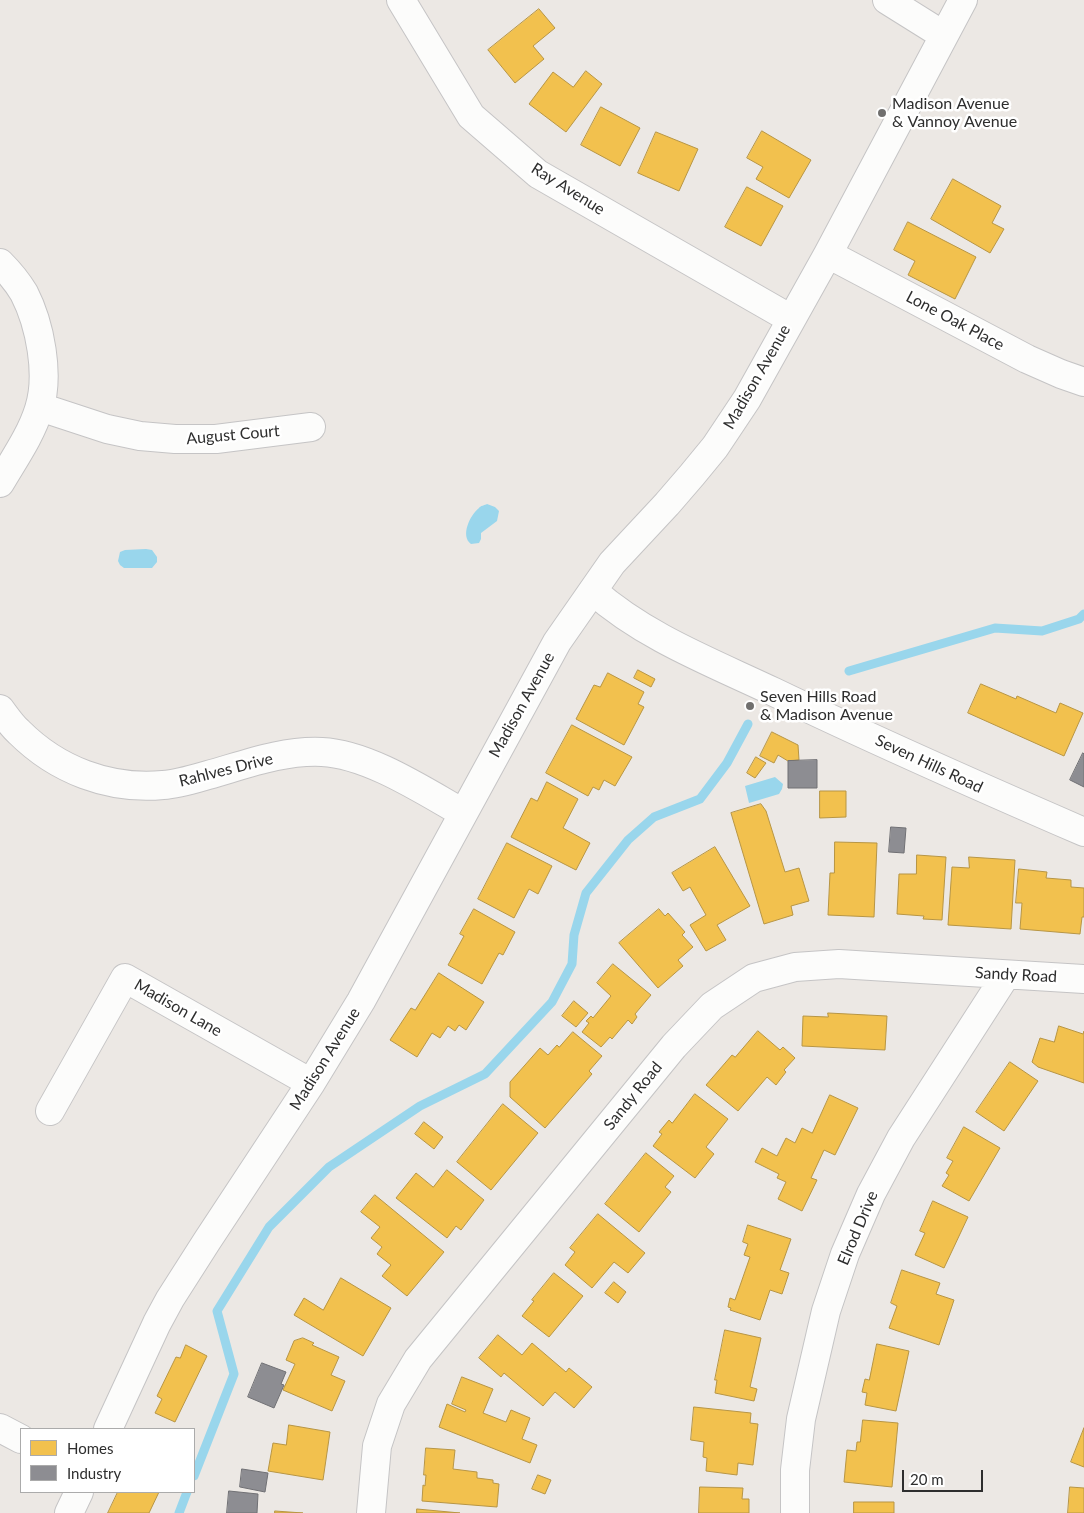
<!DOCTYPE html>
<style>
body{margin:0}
#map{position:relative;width:1084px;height:1513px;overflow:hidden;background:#ece8e4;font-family:Lato,sans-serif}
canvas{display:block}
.legend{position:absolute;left:20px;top:1428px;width:175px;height:65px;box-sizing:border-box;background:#fff;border:1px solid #ababab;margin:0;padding:6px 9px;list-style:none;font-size:15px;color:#2e2e2e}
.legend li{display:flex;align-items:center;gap:10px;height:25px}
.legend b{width:25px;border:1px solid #ababab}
.scale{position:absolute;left:902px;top:1470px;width:81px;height:22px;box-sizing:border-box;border:2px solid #2e2e2e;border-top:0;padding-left:6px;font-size:15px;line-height:18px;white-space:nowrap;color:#2e2e2e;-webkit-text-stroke:4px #fff;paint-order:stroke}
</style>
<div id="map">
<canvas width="1084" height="1513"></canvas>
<ul class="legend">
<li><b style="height:14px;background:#f2c14e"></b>Homes</li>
<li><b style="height:14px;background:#8d8d92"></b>Industry</li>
</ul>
<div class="scale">20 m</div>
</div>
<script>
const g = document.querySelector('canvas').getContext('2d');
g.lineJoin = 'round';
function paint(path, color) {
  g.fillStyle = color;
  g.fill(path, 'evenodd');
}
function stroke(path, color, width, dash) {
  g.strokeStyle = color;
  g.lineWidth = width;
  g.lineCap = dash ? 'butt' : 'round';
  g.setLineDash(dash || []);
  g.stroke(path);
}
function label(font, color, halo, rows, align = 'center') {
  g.font = font + ' Lato,sans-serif';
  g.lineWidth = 5;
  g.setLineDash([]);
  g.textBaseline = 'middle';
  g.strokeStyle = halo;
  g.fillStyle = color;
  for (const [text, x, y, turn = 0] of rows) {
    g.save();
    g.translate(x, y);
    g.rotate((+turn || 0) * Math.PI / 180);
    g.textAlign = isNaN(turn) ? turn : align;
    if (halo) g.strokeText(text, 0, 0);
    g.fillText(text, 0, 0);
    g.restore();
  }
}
paint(new Path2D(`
 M487,504l8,3 4,4 -2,10 -16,12v6l-2,4 -8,1c-11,-8 -1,-29 8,-36 1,-2 6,-3 8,-4z
 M146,549l6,1 5,7v5l-5,6h-28l-4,-3 -2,-4 2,-9 5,-2z
 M775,777l8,7 -1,5 -3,5 -30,9 -4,-17z`), '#99d6ec');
const homes = new Path2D(`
 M539,9l16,19 -22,18 11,13 -29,24 -27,-33z
 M586,71l16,13 -36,48 -37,-28 24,-32 20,15z
 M601,107l39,21 -20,38 -39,-21z
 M762,131l49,29 -22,38 -33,-19 7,-12 -16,-9z
 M656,132l42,17 -19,42 -41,-18z
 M953,179l48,27 -9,17 12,6 -14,24 -59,-34z
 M747,187l36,19 -22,40 -36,-19z
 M908,222l68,35 -21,42 -47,-24 7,-14 -21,-11z
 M638,670l17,9 -4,8 -17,-9z
 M608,673l36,19 -6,12 6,3 -20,38 -48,-26 18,-34 6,2z
 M981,684l35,15 1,-3 39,17 4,-10 23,10 -19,43 -96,-43z
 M572,725l60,32 -17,29 -11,-6 -5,10 -6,-3 -5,9 -42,-23z
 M772,732l26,13 1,15 -11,1 -10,-6 -4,8 -14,-7z
 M756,757l10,6 -11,15 -8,-5z
 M547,782l31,17 -15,29 27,15 -14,27 -65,-33 20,-39 6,3z
 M820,791h26v26l-26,1z
 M761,804l5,7 19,61 14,-4 10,33 -18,5 2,9 -29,9 -33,-111z
 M835,842l42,1 -3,74 -46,-2 2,-42h4z
 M507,843l45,23 -14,28 -9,-5 -15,29 -36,-19z
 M715,847l35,59 -33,19 9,15 -20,11 -16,-26 16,-10 -16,-28 -7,4 -11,-18z
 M917,855l29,2 -4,63 -19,-1 1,-3 -27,-2 2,-40h17z
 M969,857l46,3 -4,69 -63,-4 4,-58 17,1z
 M1019,869l28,3 -1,6 25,2v7l13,1v29h-2l-2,17 -60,-5 2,-26h-6z
 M474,909l41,23 -12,23 -4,-2 -17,31 -34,-19 16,-29 -4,-2z
 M659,909l6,7 3,-3 17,19 -3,3 11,12 -15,13 5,6 -25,22 -39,-45z
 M613,964l38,31 -16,19 2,3 -5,7 -4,-4 -16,19 -2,-2 -9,10 -19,-15 7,-9 -3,-2 5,-5 2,2 18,-22 -14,-13z
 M439,973l45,29 -18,28 -7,-5 -4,6 -7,-5 -8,12 -8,-5 -15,24 -27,-17 21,-32 4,2z
 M574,1001l14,12 -12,14 -14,-11z
 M828,1013l59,3 -2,34 -83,-4 1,-30 25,1z
 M1059,1026l24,8 1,-3v52l-46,-16 -6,-5 8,-24 14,4z
 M758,1031l22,19 3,-3 12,11 -11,12 2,2 -10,13 -9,-8 -29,34 -32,-26 26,-30 3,2z
 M573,1032l29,24 -13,15 3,3 -47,54 -35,-31v-15l30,-34 8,7 9,-10 2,2z
 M1010,1062l28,19 -34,50 -28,-19z
 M695,1094l33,25 -22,28 8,7 -19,24 -42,-32 9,-12 -3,-2 10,-12 3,3z
 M830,1095l28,13 -23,47 -11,-5 -13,28 6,2 -15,31 -24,-12 8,-17 -9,-4 2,-4 -24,-12 7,-14 15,8 9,-18 9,5 7,-15 10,5z
 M503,1104l35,29 -47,57 -34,-28z
 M424,1122l19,15 -9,12 -19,-15z
 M964,1127l36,21 -31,53 -27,-15 7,-11 -3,-2 7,-12 -6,-3z
 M646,1153l28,23 -9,11 6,5 -32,40 -34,-28z
 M447,1170l37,30 -23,30 -5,-4 -9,12 -51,-40 20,-25 17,14z
 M375,1195l69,57 -37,44 -25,-20 9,-11 -14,-11 5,-7 -11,-9 9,-11 -19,-15z
 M933,1201l35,16 -24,51 -29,-13 10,-22 -5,-2z
 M598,1214l47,39 -17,20 -14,-11 -22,26 -27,-23 10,-13 -5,-4z
 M748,1225l43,14 -11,31 9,3 -7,21 -12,-4 -10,30 -30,-10 1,-2 -3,-1 2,-9 5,2 15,-43 -6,-2 4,-11 -5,-2z
 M902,1270l38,13 -4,11 18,6 -15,45 -50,-17 8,-22 -6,-3z
 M554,1273l29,23 -34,41 -27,-21 12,-15 -2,-1z
 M341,1278l50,30 -28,48 -69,-41 10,-17 19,12z
 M614,1282l12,10 -8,11 -13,-10z
 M725,1330l36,8 -11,49 7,2 -3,12 -39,-8 2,-13h-2z
 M498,1335l24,20 10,-12 34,29 3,-4 23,19 -18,21 -19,-16 -12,14 -39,-33 -3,4 -22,-19z
 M303,1338l11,5 -2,2 27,12 -8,18 14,6 -13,30 -49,-21 12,-26 -9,-4 8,-19z
 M877,1344l32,7 -13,60 -31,-6 2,-12 -5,-1 3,-13 4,1z
 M186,1345l21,11 -32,66 -20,-9 7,-14 -5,-3 19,-39 4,1z
 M462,1377l31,12 -10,24 23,9 5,-12 19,8 -8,21 15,6 -7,18 -91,-36 8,-23 18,8 1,-2 -14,-6z
 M694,1407l57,6 -1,10 8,1 -5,41 -15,-2 -1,12 -31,-4 1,-13 -4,-1 1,-15 -13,-2z
 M863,1420l35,3 -6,64 -48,-5 3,-32 9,1 1,-9h3z
 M289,1425l41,7 -7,48 -55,-9 5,-28 13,2z
 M1084,1428v39l-13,-5z
 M426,1448l29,2 -2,19 24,3v6l16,2v3l6,1 -2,23 -75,-6 1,-16 2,1 1,-11h-2z
 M538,1475l13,5 -6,14 -13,-5z
 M700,1487l43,1 -1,11h7v14h-50z
 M1070,1487l14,1v25h-16z
 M118,1492h41l-10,21h-41z
 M854,1502h40v11h-40z
 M417,1509l43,4h-43z
 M275,1511l28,2h-28z`);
paint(homes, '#f2c14e');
stroke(homes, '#b79544', 1);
const industry = new Path2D(`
 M1083,753l1,1v33l-14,-7z
 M817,760v28h-29v-27z
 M891,827l15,1 -2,25 -15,-1z
 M262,1363l24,9 -5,12 3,1 -10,23 -26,-11z
 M242,1469l26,4 -3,19 -25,-5z
 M229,1491l29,3 -1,19h-30z`);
paint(industry, '#8d8d92');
stroke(industry, '#707074', 1);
stroke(new Path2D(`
 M849,671l146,-43 47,3 37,-12 5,-5
 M194,1476l40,-102 -17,-63 52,-84 60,-60 91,-61 65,-32 67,-72 20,-38 2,-29 12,-42 42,-53 26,-23 46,-18 27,-36 21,-39
 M179,1513l8,-21`), '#99d6ec', 9);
const street = new Path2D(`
 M401,0l70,116 67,58 253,145
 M887,0l56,35
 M828,254l199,105 34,15 23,8
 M0,263c9,9 18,20 24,30 16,31 26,82 15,116 -8,26 -25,50 -39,74
 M40,407l67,22 33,7 35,3h41l95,-12
 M0,709c6,8 12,17 19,23 38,38 90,58 144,53 15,-1 31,-6 45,-10 36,-10 75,-25 114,-23 46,2 102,39 141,61
 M50,1111l75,-133 186,105
 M0,1428l21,11
 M108,1429l49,-106 13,-24 37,-58 104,-158 50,-82 196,-359 55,-79 55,-59 25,-29 23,-28 32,-48 81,-145 135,-254
 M69,1513l10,-21
 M371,1513l6,-67 14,-42 27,-45 256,-313 38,-40 42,-28 41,-11 44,-3 245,15
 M795,1513v-43l6,-51 25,-108 19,-57 26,-60 30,-56 105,-163`);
const secondary = new Path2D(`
 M593,591c52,46 118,71 181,101 102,49 206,95 310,140`);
stroke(street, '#c5c4c5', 30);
stroke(secondary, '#c5c4c5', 30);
stroke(street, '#fcfcfb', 28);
stroke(secondary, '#fcfcfb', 28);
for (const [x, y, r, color] of [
 [882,113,5,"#706f6e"],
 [750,706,5,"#706f6e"]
]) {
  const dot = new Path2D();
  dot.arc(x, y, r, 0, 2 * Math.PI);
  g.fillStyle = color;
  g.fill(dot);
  stroke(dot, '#fff', 2);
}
label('16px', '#2e2e2e', '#fff', [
 ["Madison Avenue",892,104],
 ["& Vannoy Avenue",892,122],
 ["Seven Hills Road",760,697],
 ["& Madison Avenue",760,715]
], 'left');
label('16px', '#2e2e2e', '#fff', [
 ["Ray Avenue",568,189,32],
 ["Lone Oak Place",955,321,28],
 ["Madison Avenue",757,377,-60],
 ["August Court",233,435,-5],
 ["Madison Avenue",522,705,-61],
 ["Seven Hills Road",929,764,25],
 ["Rahlves Drive",226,770,-14],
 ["Sandy Road",1016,975,3],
 ["Madison Lane",178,1008,30],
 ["Madison Avenue",325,1059,-58],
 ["Sandy Road",633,1096,-51],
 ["Elrod Drive",858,1228,-67]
]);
</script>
